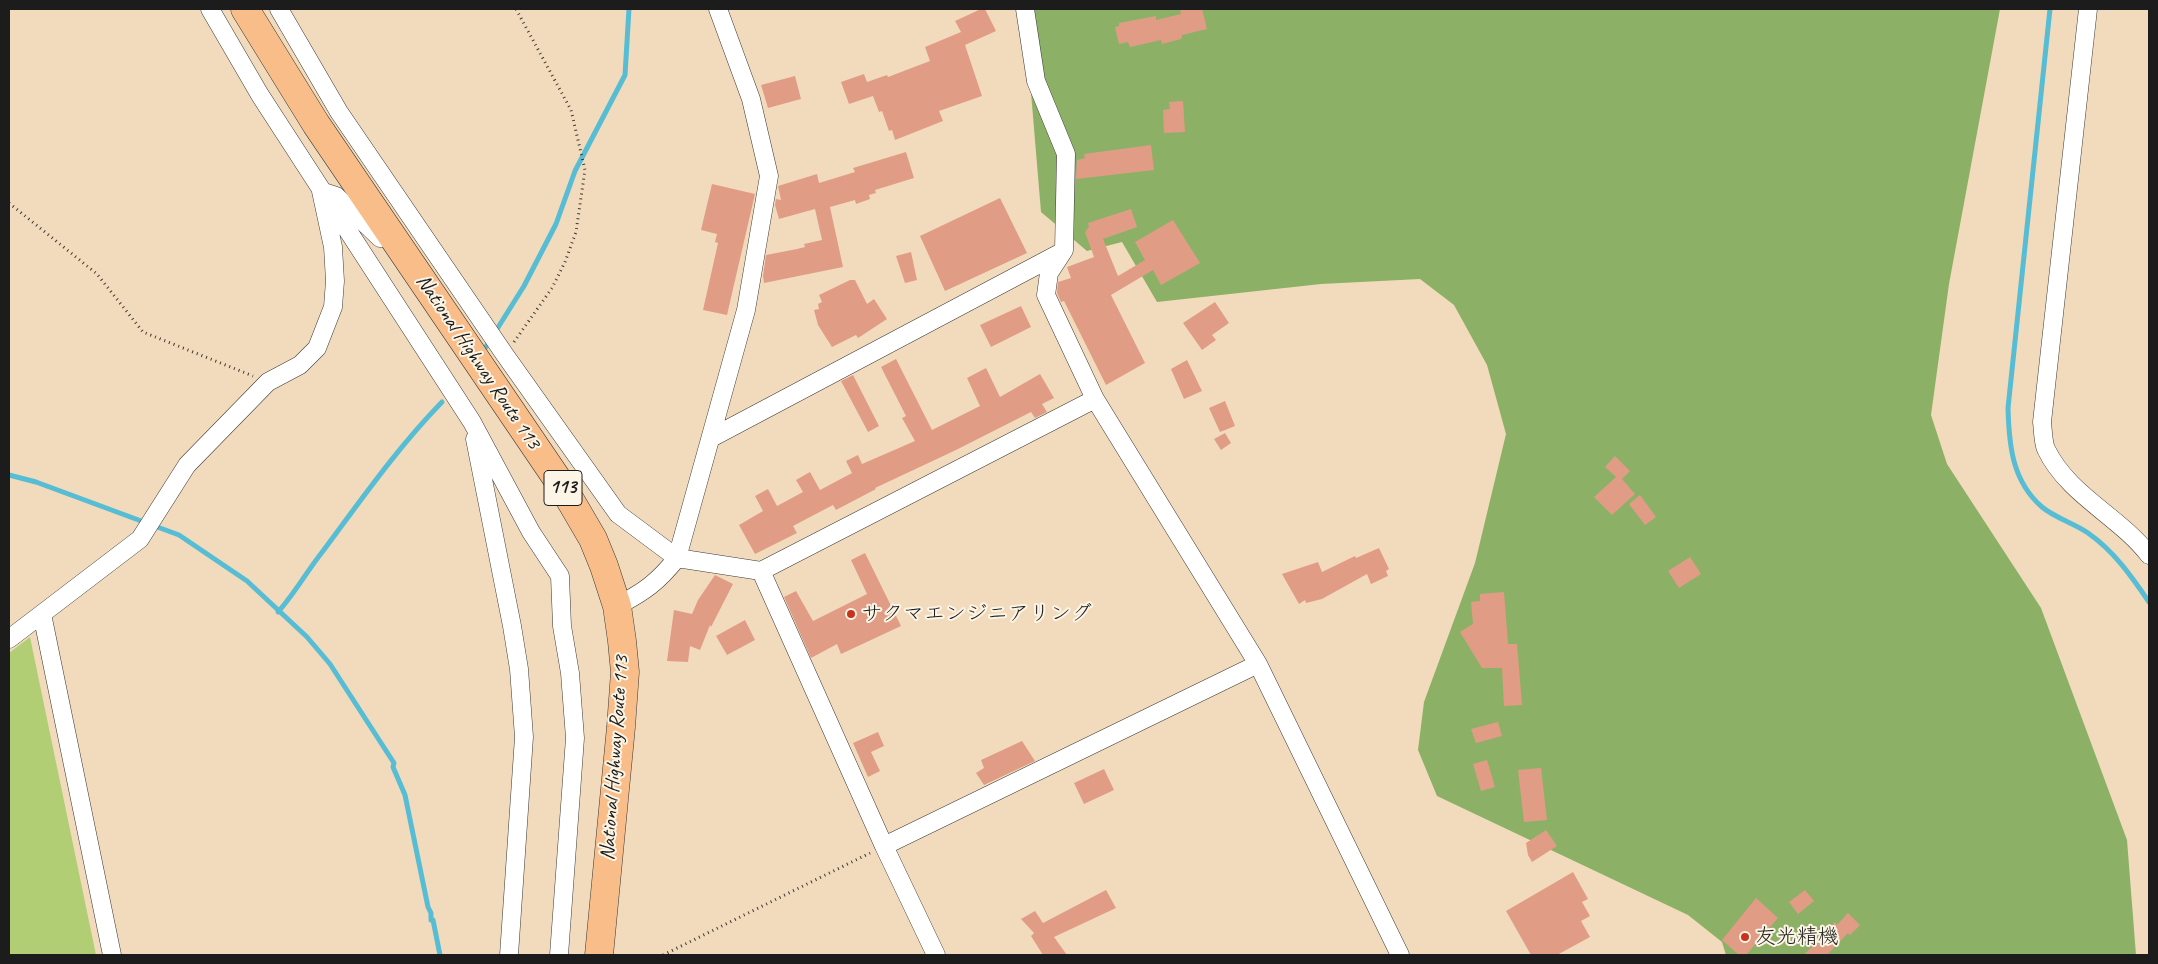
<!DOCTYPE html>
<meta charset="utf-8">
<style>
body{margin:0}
#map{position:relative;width:2158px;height:964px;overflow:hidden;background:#f2dbbc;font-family:Caveat,sans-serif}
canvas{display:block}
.frame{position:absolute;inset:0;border:10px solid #1c1c1c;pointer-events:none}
</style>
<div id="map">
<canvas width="2158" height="964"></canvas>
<div class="frame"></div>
</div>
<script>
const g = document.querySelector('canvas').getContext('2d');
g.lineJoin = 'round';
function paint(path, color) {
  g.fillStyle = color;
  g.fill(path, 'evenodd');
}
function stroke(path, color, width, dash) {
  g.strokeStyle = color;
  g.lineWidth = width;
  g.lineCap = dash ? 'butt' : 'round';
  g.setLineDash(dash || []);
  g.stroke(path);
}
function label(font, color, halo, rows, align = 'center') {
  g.font = font + ' Caveat,"Klee One",sans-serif';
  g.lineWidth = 4;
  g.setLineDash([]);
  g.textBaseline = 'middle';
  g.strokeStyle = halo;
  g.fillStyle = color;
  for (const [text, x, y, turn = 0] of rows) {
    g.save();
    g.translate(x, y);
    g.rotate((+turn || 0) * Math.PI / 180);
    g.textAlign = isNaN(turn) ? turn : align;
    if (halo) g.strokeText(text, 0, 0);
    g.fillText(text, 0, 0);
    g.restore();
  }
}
paint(new Path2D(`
 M30,637l66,318h-87v-302z`), '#b1ce75');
paint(new Path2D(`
 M1024,9h976l-51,275 -18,131 16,49 94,144 86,232 9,115h-410l-4,-13 -34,-27 -251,-119 -19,-46 6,-48 51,-139 31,-129 -19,-69 -33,-60 -34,-26 -99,5 -164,18 -35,-60 -35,9 -46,-39z`), '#8cb166');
stroke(new Path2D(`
 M2050,9l-42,399c1,37 4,73 34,99 13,11 32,16 46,26 26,18 44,44 61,69
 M482,353l42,-67 32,-62 19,-53 50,-96 4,-66
 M9,475l27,7 143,53 68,46 60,56 23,27 64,99 -1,4 12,28 23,112 3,6v7h2l7,35
 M278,612c17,-19 29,-41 45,-61 38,-51 75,-104 119,-149`), '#57bdd4', 5);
paint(new Path2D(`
 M981,9h4l11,22 -31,14 17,51 -43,15 4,10 -48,19 -3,-10 -3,1 -7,-20 -3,1 -6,-16 -24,8 -8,-22 23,-8 3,8 20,-7 1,2 42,-16 -5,-14 36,-15 -6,-11z
 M1180,9h22l5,20 -25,6 -1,4 -19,5 -1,-4 -31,7 -2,-5 -9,2 -4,-17 4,-1v-3l37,-7v4l25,-6z
 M795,76l6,23 -33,9 -7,-23z
 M1183,101l2,31 -21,1 -1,-23 7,-1 -1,-7z
 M1151,145l3,25 -78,9 1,-19 8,-2 -1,-4z
 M906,152l8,26 -39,12 1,3 -7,2 1,4 -14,5 -1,-4 -25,7 13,60 -79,16 -1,-7 3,-21 31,-6 8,-2 -1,-3 18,-4 -7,-31 -36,10 -4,-14 1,-6 5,1 -3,-14 39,-12 2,9 36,-11 -2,-4z
 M712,184l43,10 -28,121 -24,-5 15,-67 -3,-1 2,-8 -16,-4z
 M1000,198l27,55 -82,38 -25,-55z
 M1131,209l6,18 -34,12 15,37 27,-16 -10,-18 38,-22 27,43 -39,22 -8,-15 -42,25 34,68 -39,22 -42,-84 -3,1 -4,-9 1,-11 13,-4 -4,-11 27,-10 -9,-25 4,-5 -1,-4z
 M911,252l6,28 -12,3 -9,-27z
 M850,280h5l12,24 7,-5 13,20 -29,19 -2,-3 -24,12 -14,-22 -4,-15 5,-1 -1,-5 4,-2 -3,-7z
 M1215,302l14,21 -17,12 4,5 -14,10 -19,-27z
 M1021,306l10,21 -40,20 -11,-22z
 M896,359l36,71 48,-24 -13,-28 19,-10 14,29 40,-23 14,24 -12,6 5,8 -12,6 -4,-6 -75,38 -81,38 1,1 -40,21 -3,-5 -40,21 4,7 -42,21 -16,-29 24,-14 -8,-15 13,-7 9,17 26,-14 -7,-12 14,-8 10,18 32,-17 -6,-12 12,-6 4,9 53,-23 -13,-23 4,-2 -25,-49z
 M1187,360l15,31 -18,8 -13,-30z
 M853,375l26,51 -11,6 -27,-51z
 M1225,401l10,25 -15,6 -11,-24z
 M1225,433l6,10 -10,7 -7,-11z
 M1615,456l15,15 -8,8 13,15 -23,21 -18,-18 22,-20 -11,-10z
 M1640,495l16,22 -11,8 -16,-21z
 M1379,548l10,21 -3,2 2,5 -17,8 -4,-10 -45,25 -16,4 -1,-3 -6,4 -17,-30 36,-12 4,10 33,-16 1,2z
 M865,553l36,73 -60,28 -4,-10 -26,14 -27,-61 12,-6 17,30 54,-27 -16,-34z
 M1690,557l11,17 -22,14 -11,-17z
 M715,575l18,9 -22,43 -1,-2 -10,25 -10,-4 -2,16 -21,-1 7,-51 18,4 6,-14z
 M1504,592l4,52h9l5,61 -18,1 -2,-38h-20l-22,-36 13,-8 -2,-22 9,-1v-7z
 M745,620l10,20 -28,15 -11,-19z
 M1498,722l4,14 -26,7 -5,-14z
 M878,732l6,14 -13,6 9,19 -12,6 -15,-34z
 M1022,741l13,20 -51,24 -8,-12 8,-5 -3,-8z
 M1487,760l8,27 -14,4 -8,-27z
 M1541,768l6,52 -23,2 -6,-52z
 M1104,769l10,21 -30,14 -10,-21z
 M1546,830l11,16 -25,16 -4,-7 -2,-12z
 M1573,872l15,27 -6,3 8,14 -9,5 9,16 -33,18h-26l-25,-44z
 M1106,890l10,18 -62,29 13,18h-24l-12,-19 3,-3 -13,-14 14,-8 8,12z
 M1805,890l9,11 -16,13 -9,-12z
 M1756,898l22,20 -32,37h-7l-17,-15z
 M1848,913l12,12 -10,10 -2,-2 -21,22h-23l31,-33 2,3z`), '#e19c86');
const minor = new Path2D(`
 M210,9l50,86 212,327 59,110 29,44 2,50 8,47 5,65 -16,217
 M279,9l60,103 166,243 113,159 59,44 84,13 334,-172
 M1025,9l11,72 30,73 -2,96 -15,23 -3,22 49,104 163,265 142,291
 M2088,9l-46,413c1,8 1,20 4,27 22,46 73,67 103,106
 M711,438l351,-186
 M475,439l37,187 7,43 5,68 -15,218
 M761,571l123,275 52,109
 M617,606c27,-14 41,-24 60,-48l69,-248 23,-134 -18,-77 -33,-90
 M42,614l70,341
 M9,639l131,-100 47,-74 81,-83 32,-17 17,-17 16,-41 2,-26 -2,-34 -12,-56 15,5 44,42 11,-3
 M884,846l374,-182`);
const trunk = new Path2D(`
 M245,9l71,115 246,362 31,53 11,27 13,40 5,35 3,31 -4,55 -22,228`);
stroke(minor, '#3c3934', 19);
stroke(trunk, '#3c3934', 29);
stroke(new Path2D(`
 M9,203l88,71 46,58 110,44
 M514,342l38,-54 13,-26 11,-30 9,-62 -14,-60 -55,-101
 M663,955l207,-102`), '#3c3934', 3, [1, 4]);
stroke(minor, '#fff', 18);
stroke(trunk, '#f8bd88', 28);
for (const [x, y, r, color] of [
 [851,614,5,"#c8321e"],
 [1745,937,5,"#c8321e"]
]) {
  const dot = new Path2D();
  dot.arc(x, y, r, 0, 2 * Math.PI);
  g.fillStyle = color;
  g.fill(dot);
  stroke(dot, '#fcf5e5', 2);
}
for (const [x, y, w] of [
 [563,488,38]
]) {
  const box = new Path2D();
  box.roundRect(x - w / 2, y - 17.5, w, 35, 4);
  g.fillStyle = '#fcf5e5';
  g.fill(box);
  stroke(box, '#1c1c1c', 1);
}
label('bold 20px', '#1c1c1c', null, [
 ["113",563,488]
]);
label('21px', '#1c1c1c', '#fcf5e5', [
 ["National Highway Route 113",478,362,56],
 ["National Highway Route 113",615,758,-86]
]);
label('21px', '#1c1c1c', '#fcf5e5', [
 ["サクマエンジニアリング",861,614],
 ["友光精機",1755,937]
], 'left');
</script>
